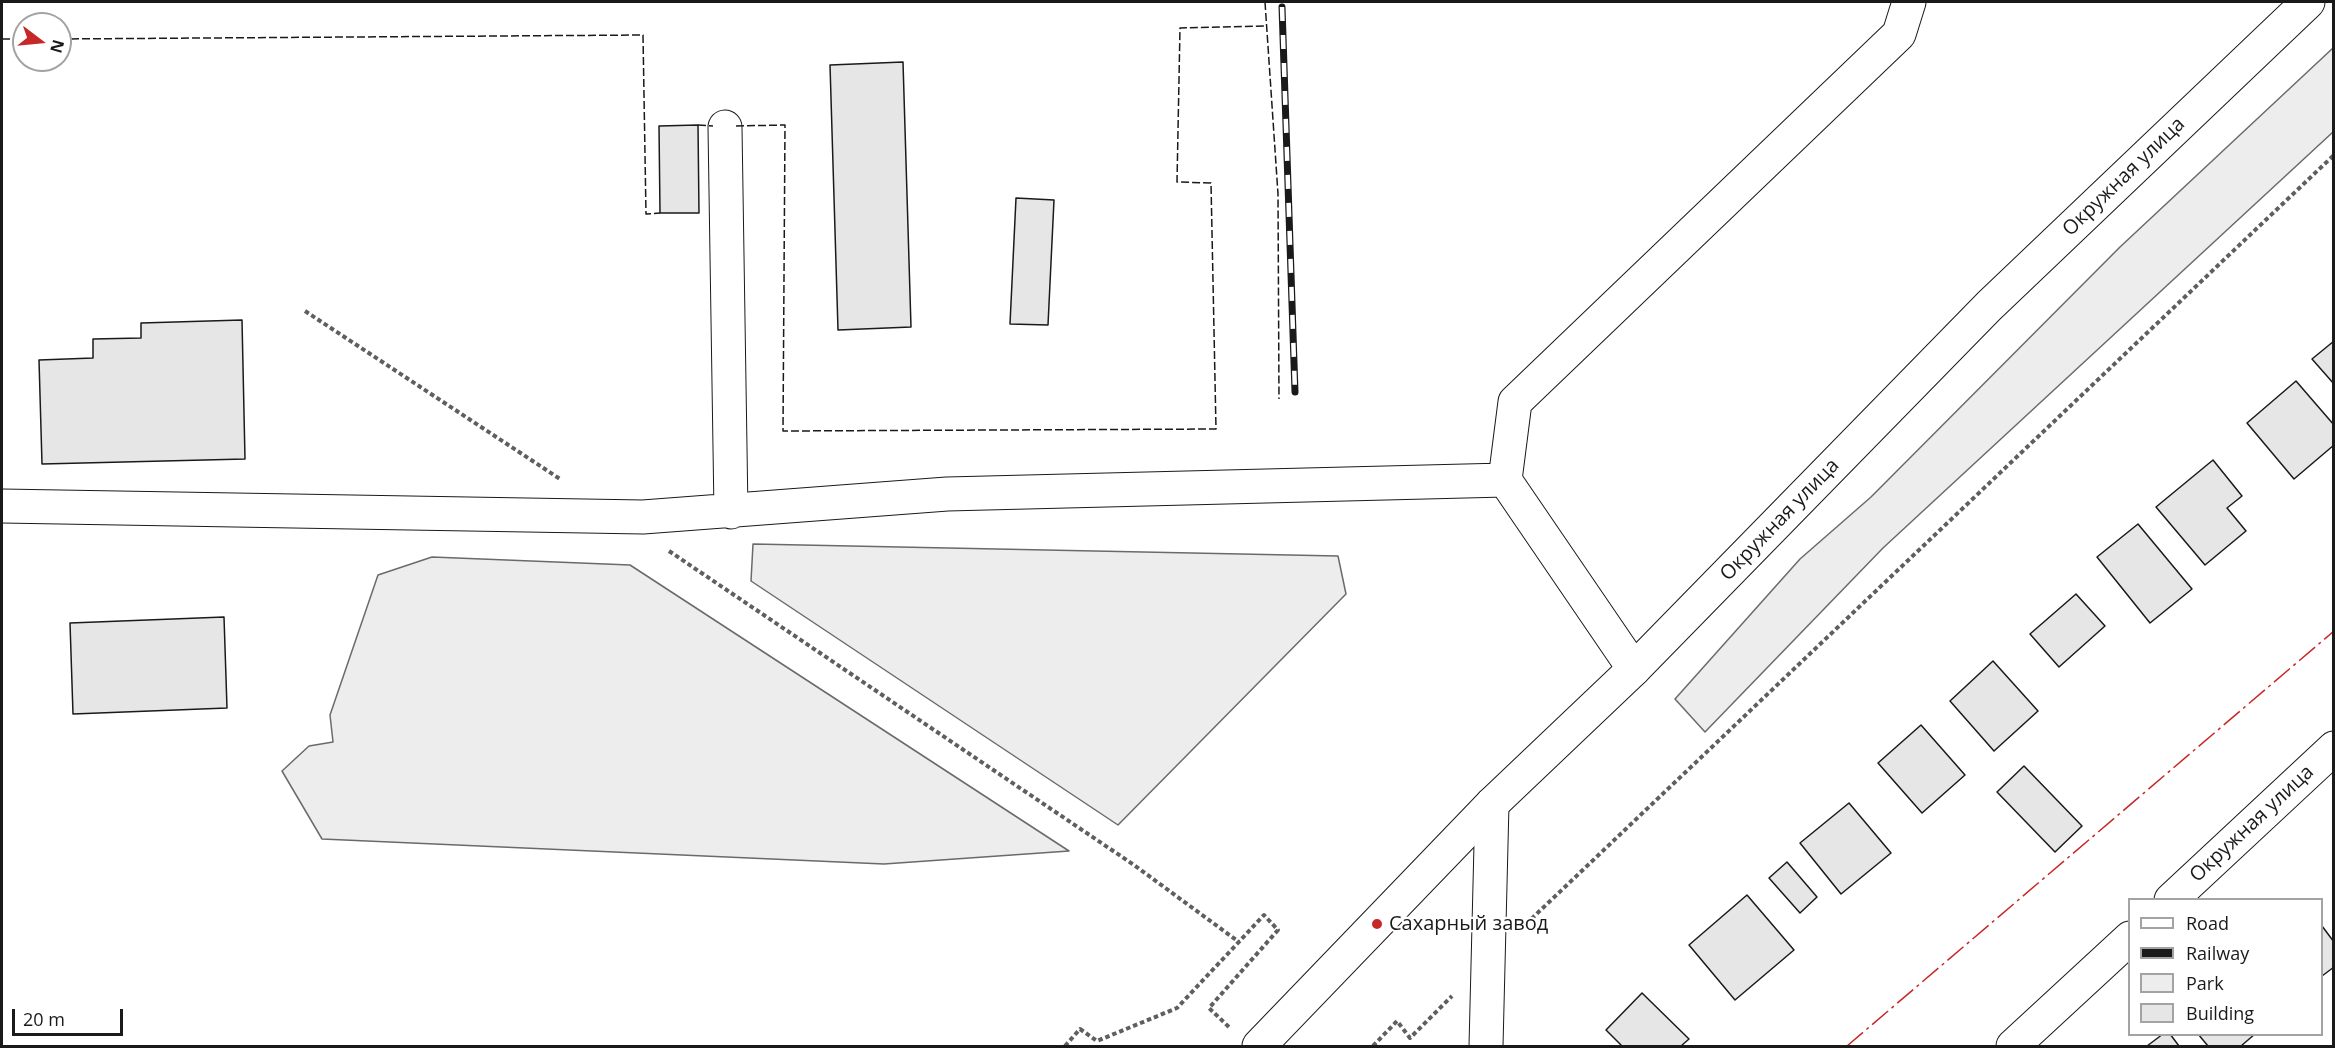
<!DOCTYPE html>
<meta charset="utf-8">
<style>
body{margin:0}
#map{position:relative;width:2335px;height:1048px;overflow:hidden;background:#fff;font-family:"Open Sans",sans-serif}
canvas{display:block}
.frame{position:absolute;inset:0;border:3px solid #1a1a1a;pointer-events:none}
.legend{position:absolute;left:2128px;top:898px;width:195px;height:138px;box-sizing:border-box;background:#fff;border:2px solid #a3a3a3;margin:0;padding:8px 10px;list-style:none;font-size:18px;color:#1a1a1a}
.legend li{display:flex;align-items:center;gap:12px;height:30px}
.legend b{width:30px;border:2px solid #a3a3a3}
.north{position:absolute;left:12px;top:12px;width:60px;height:60px;box-sizing:border-box;background:#fff;border:2px solid #a3a3a3;border-radius:50%;rotate:106deg;font-size:16px;font-weight:700;line-height:24px;text-align:center;color:#1a1a1a}
.north::after{content:'';display:block;margin:auto;width:21px;height:27px;background:#c62828;clip-path:polygon(50% 0,100% 100%,50% 72%,0 100%)}
.scale{position:absolute;left:12px;top:1009px;width:111px;height:27px;box-sizing:border-box;border:3px solid #1a1a1a;border-top:0;padding-left:8px;font-size:18px;line-height:21px;white-space:nowrap;color:#1a1a1a;-webkit-text-stroke:4px #fff;paint-order:stroke}
</style>
<div id="map">
<canvas width="2335" height="1048"></canvas>
<div class="frame"></div>
<ul class="legend">
<li><b style="height:8px;background:#fff"></b>Road</li>
<li><b style="height:8px;background:#1a1a1a"></b>Railway</li>
<li><b style="height:16px;background:#ededed"></b>Park</li>
<li><b style="height:16px;background:#e6e6e6"></b>Building</li>
</ul>
<div class="north">N</div>
<div class="scale">20 m</div>
</div>
<script>
const g = document.querySelector('canvas').getContext('2d');
g.lineJoin = 'round';
function paint(path, color) {
  g.fillStyle = color;
  g.fill(path, 'evenodd');
}
function stroke(path, color, width, dash) {
  g.strokeStyle = color;
  g.lineWidth = width;
  g.lineCap = dash ? 'butt' : 'round';
  g.setLineDash(dash || []);
  g.stroke(path);
}
function label(font, color, halo, rows, align = 'center') {
  g.font = font + ' "Open Sans",sans-serif';
  g.lineWidth = 4.5;
  g.setLineDash([]);
  g.textBaseline = 'middle';
  g.strokeStyle = halo;
  g.fillStyle = color;
  for (const [text, x, y, turn = 0] of rows) {
    g.save();
    g.translate(x, y);
    g.rotate((+turn || 0) * Math.PI / 180);
    g.textAlign = isNaN(turn) ? turn : align;
    if (halo) g.strokeText(text, 0, 0);
    g.fillText(text, 0, 0);
    g.restore();
  }
}
const green = new Path2D(`
 M2333,48v84l-450,416 -178,184 -30,-33 125,-140 71,-62 249,-250z
 M753,544l585,12 8,38 -228,231 -367,-244z
 M432,557l198,8 439,286 -185,13 -562,-25 -40,-68 27,-25 24,-4 -3,-27 48,-140z`);
paint(green, '#ededed');
stroke(green, '#6a6a6a', 1.5);
const building = new Path2D(`
 M903,62l8,265 -73,3 -8,-265z
 M698,125l1,88h-39l-1,-87z
 M1016,198l38,2 -6,125 -38,-1z
 M242,320l3,139 -203,5 -3,-104 54,-2v-19l48,-1v-15z
 M2334,341v43l-22,-25z
 M2296,381l38,44v20l-40,34 -47,-56z
 M2213,460l29,36 -15,12 19,23 -41,34 -49,-58z
 M2138,524l54,65 -42,34 -53,-66z
 M2076,594l29,32 -46,41 -29,-33z
 M224,617l3,91 -154,6 -3,-91z
 M1993,661l45,50 -44,40 -44,-50z
 M1921,725l44,50 -43,38 -44,-50z
 M2024,766l58,60 -27,26 -58,-60z
 M1849,803l42,50 -50,41 -41,-51z
 M1787,862l30,35 -17,16 -31,-35z
 M1747,895l47,55 -59,50 -46,-55z
 M2322,926l12,16v25l-12,9z
 M1642,993l47,46 -8,7h-59l-16,-16z
 M2163,1034h7l9,12h-32z
 M2198,1034h57l-14,12h-33z`);
paint(building, '#e6e6e6');
stroke(building, '#1a1a1a', 1.5);
const minor = new Path2D(`
 M725,127l6,385
 M1505,480l10,-78 384,-368 10,-32
 M2,506l641,11 304,-23 558,-14 129,189
 M2171,900l163,-152
 M1486,1046l6,-242
 M2013,1046l117,-108`);
const highway = new Path2D(`
 M1259,1046l233,-242 142,-135 355,-363 319,-304`);
stroke(minor, '#1a1a1a', 35);
stroke(highway, '#1a1a1a', 35);
stroke(new Path2D(`
 M305,311l255,168
 M669,551l465,314 105,77
 M1526,924l808,-769
 M1065,1046l15,-17 17,12 80,-33 87,-93 14,15 -69,78 21,20
 M1373,1046l24,-25 13,17 42,-42`), '#5f5f5f', 4, [4.5, 3]);
stroke(minor, '#fff', 33);
stroke(highway, '#fff', 33);
const rail = new Path2D(`
 M1282,7l13,385`);
stroke(rail, '#1a1a1a', 7);
stroke(rail, '#fff', 4.5, [14]);
stroke(new Path2D(`
 M1265,2l13,192 1,205
 M2,39h22
 M60,39l583,-4 3,179 14,-1
 M698,125l15,1
 M736,126l49,-1 -2,306 433,-2 -5,-246 -34,-1 3,-154 87,-2`), '#1a1a1a', 1.5, [8, 3]);
stroke(new Path2D(`
 M1847,1046l487,-415`), '#c62828', 1.5, [21, 4.5, 3, 4.5]);
for (const [x, y, r, color] of [
 [1377,924,6,"#c62828"]
]) {
  const dot = new Path2D();
  dot.arc(x, y, r, 0, 2 * Math.PI);
  g.fillStyle = color;
  g.fill(dot);
  stroke(dot, '#fff', 2);
}
label('20px', '#1a1a1a', '#fff', [
 ["Окружная улица",2124,177,-44],
 ["Окружная улица",1780,520,-46],
 ["Окружная улица",2252,824,-43]
]);
label('20px', '#1a1a1a', '#fff', [
 ["Сахарный завод",1389,924]
], 'left');
</script>
